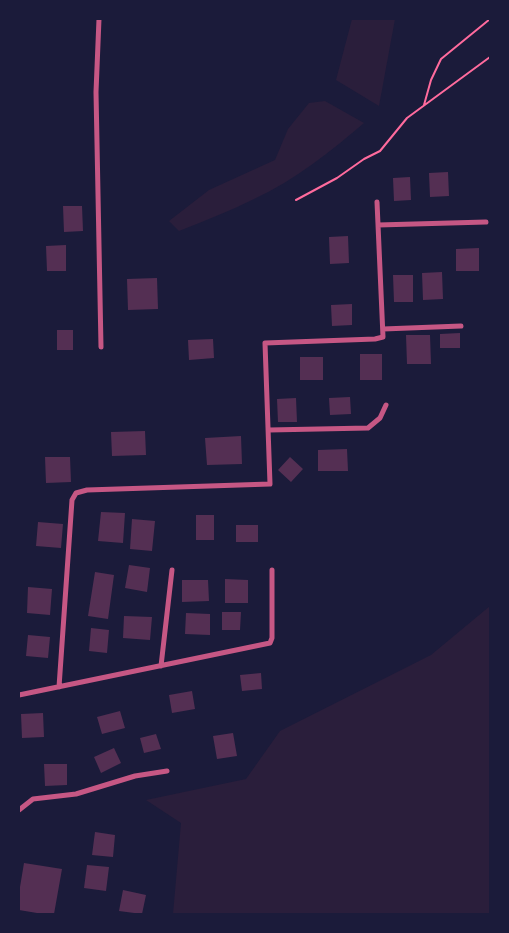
<!DOCTYPE html>
<style>
body{margin:0}
#map{position:relative;width:509px;height:933px;overflow:hidden;background:#1b1b3a;font-family:"Fira Sans Condensed",sans-serif}
canvas{display:block}
.frame{position:absolute;inset:0;border:20px solid #1b1b3a;pointer-events:none}
</style>
<div id="map">
<canvas width="509" height="933"></canvas>
<div class="frame"></div>
</div>
<script>
const g = document.querySelector('canvas').getContext('2d');
g.lineJoin = 'round';
function paint(path, color) {
  g.fillStyle = color;
  g.fill(path, 'evenodd');
}
function stroke(path, color, width, dash) {
  g.strokeStyle = color;
  g.lineWidth = width;
  g.lineCap = dash ? 'butt' : 'round';
  g.setLineDash(dash || []);
  g.stroke(path);
}
paint(new Path2D(`
 M352,19h43l-16,87 -43,-26z
 M325,101l39,22c-34,29 -69,57 -110,76 -24,12 -50,22 -75,32l-10,-10 40,-31 66,-30 13,-31 21,-26z
 M490,606v308h-317l8,-91 -35,-23 100,-21 34,-48 151,-76z`), '#2a1e3b');
paint(new Path2D(`
 M448,172l1,24 -19,1 -1,-24z
 M410,177l1,23 -17,1 -1,-23z
 M63,206h19l1,25 -19,1z
 M348,236l1,27 -19,1 -1,-27z
 M66,245v26h-19l-1,-25z
 M479,248v23h-23v-22z
 M442,272l1,27 -20,1 -1,-27z
 M393,275h20v27h-19z
 M157,278l1,31 -30,1 -1,-31z
 M352,304v21l-20,1 -1,-21z
 M57,330h16v20h-16z
 M460,333v15h-20v-14z
 M406,335h24l1,29h-24z
 M213,339l1,19 -25,2 -1,-20z
 M360,354h22v26h-22z
 M300,357h23v23h-23z
 M350,397l1,17 -21,1 -1,-17z
 M296,398l1,24h-19l-1,-23z
 M145,431l1,24 -34,1 -1,-24z
 M241,436l1,28 -35,1 -2,-27z
 M347,449l1,22h-30v-21z
 M45,457h25l1,25 -25,1z
 M290,457l13,12 -12,13 -13,-12z
 M101,512l24,1 -2,30 -25,-2z
 M196,515h18v25h-18z
 M132,519l23,2 -3,30 -22,-2z
 M38,522l25,2 -2,24 -25,-2z
 M236,525h22v17h-22z
 M129,565l21,3 -3,24 -22,-4z
 M95,572l19,3 -6,44 -20,-3z
 M225,579l23,1v23h-23z
 M182,580h26l1,21 -27,1z
 M28,587l24,2 -2,26 -23,-2z
 M222,612h19l-1,18h-18z
 M186,613l24,1v21l-25,-1z
 M124,616l28,1 -2,23 -27,-2z
 M91,628l18,2 -2,23 -18,-2z
 M28,635l22,2 -2,21 -22,-2z
 M261,673l1,16 -20,2 -2,-16z
 M192,691l3,18 -23,4 -3,-18z
 M120,711l5,17 -23,6 -5,-17z
 M43,713l1,24 -22,1 -1,-24z
 M233,733l4,23 -20,3 -4,-23z
 M156,734l5,15 -17,4 -4,-15z
 M114,748l7,15 -20,10 -7,-16z
 M44,764h23v21l-22,1z
 M95,832l20,3 -2,22 -21,-2z
 M24,863l38,6 -8,45h-11l-24,-4v-17z
 M87,865l22,2 -3,24 -22,-3z
 M123,890l23,5 -4,19 -23,-3z`), '#542f53');
stroke(new Path2D(`
 M424,105l7,-25 10,-21 49,-40
 M296,200l41,-22 27,-19 16,-8 27,-33 83,-61`), '#ff6b9d', 2);
stroke(new Path2D(`
 M99,19l-3,73 5,255
 M378,225l108,-3
 M383,329l78,-3
 M269,430l99,-2 12,-10 6,-13
 M161,666l11,-96
 M59,687l13,-187 4,-7 11,-3 183,-6 -5,-141 110,-4 8,-2 -6,-135
 M19,695l251,-52 2,-5v-68
 M19,810l14,-11 43,-5 59,-18 32,-5`), '#c65784', 5);
</script>
